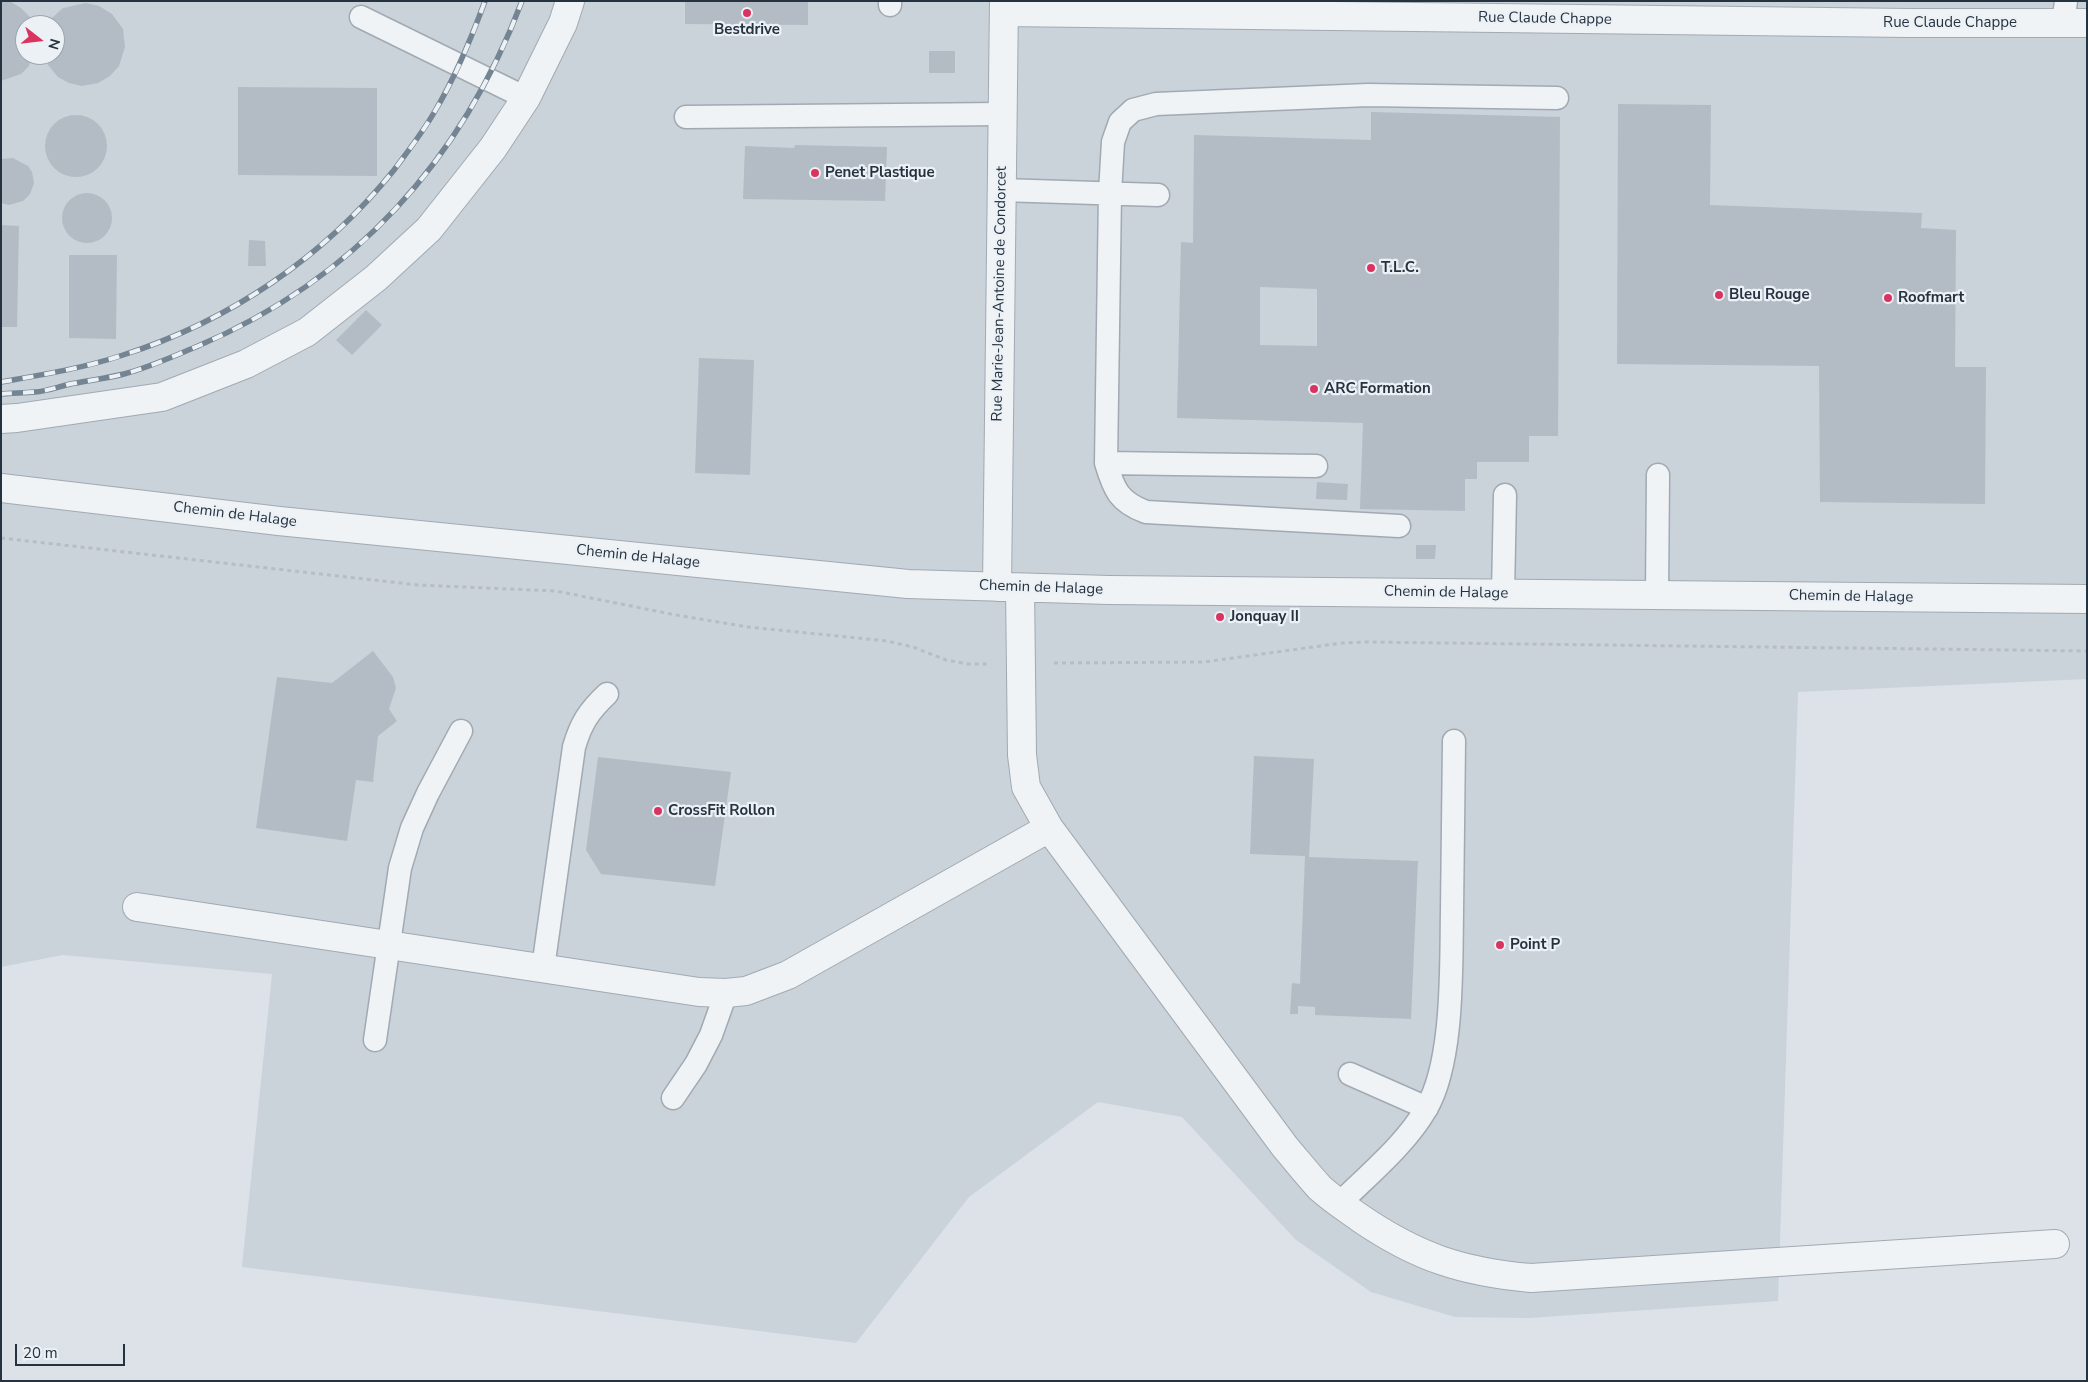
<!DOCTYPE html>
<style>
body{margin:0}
#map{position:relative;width:2088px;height:1382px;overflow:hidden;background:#dce2e8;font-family:"Nunito Sans",sans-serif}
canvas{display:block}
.frame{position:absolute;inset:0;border:2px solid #253240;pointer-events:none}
.north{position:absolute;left:15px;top:15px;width:50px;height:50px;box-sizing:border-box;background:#ecf1f6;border:1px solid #9ca5ad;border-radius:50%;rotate:106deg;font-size:14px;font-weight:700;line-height:20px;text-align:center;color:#253240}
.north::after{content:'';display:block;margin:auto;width:18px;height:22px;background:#db3360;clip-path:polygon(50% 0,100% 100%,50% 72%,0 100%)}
.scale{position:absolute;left:15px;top:1344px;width:110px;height:22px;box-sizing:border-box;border:2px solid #253240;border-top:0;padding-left:6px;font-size:15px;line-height:18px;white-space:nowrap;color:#253240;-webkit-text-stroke:4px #ecf1f6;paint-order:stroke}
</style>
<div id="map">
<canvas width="2088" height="1382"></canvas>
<div class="frame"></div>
<div class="north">N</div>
<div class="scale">20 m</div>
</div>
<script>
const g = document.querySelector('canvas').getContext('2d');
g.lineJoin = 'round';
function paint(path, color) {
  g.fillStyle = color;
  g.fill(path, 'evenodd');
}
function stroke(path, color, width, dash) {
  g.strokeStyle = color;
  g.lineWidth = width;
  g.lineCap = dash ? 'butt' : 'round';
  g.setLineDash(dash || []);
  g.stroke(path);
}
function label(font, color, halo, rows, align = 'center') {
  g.font = font + ' "Nunito Sans",sans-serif';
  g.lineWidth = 4.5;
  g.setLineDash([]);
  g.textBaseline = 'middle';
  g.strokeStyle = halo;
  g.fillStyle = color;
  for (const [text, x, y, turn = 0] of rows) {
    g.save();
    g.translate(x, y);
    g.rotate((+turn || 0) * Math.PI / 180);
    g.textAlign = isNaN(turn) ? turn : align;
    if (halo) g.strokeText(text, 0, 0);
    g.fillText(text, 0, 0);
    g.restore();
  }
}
paint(new Path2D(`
 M1,1h2086v678l-289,13 -20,609 -249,17 -74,-1 -84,-25 -75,-52 -114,-123 -84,-15 -129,95 -113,146 -614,-76 30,-293 -209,-19 -62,12zM25,25h30v30h-30z`), '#cad2da');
paint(new Path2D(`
 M1,1l10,1 10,6 9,9 4,8h-9v30h10l-7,12 -7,7 -20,7z
 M685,1h123v24l-123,-1z
 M86,3l13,3 13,8 11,15 2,18 -6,19 -9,10 -12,7 -16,3 -13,-3 -11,-6 -10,-12 -4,-10h11v-30h-7l4,-7 11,-10z
 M929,51h26v22h-26z
 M238,87l139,1v88l-139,-1z
 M1618,104l93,1 -1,100 212,8 -1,15 35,2 -1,137h31l-1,137 -165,-2 -1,-136 -202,-2z
 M1371,112l189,5 -2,319h-29v26h-52v17h-12v32l-105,-2 3,-86 -186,-5 4,-176 12,1 1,-108 177,5zM1260,287l57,2v57l-57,-1z
 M45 146a31 31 0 1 1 62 0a31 31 0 1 1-62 0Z
 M795,145l92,2 -2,54 -142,-2 2,-53 49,2z
 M13,158l15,8 4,6 2,11 -4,11 -7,7 -14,4 -8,-2v-44z
 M62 218a25 25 0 1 1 50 0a25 25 0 1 1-50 0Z
 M1,225l18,1 -2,101h-16z
 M249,240l16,1 1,25h-18z
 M69,255h48l-1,84 -47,-1z
 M366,310l16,15 -30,30 -16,-15z
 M699,358l55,2 -4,115 -55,-2z
 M1317,482l31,2 -1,16 -31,-1z
 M1416,545h20l-1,14h-19z
 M373,651l20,26 3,11 -7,21 8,12 -19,15 -5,46 -17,-2 -9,61 -91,-13 21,-151 55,6z
 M1254,756l60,3 -5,98 109,4 -7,158 -96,-4v-8l-17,-1v8h-8l2,-31 8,1 5,-128 -55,-2z
 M598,757l133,15 -16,114 -114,-12 -15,-24z`), '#b3bcc5');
const lane = new Path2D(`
 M890,5v-4
 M361,17l165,81
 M2063,24l3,-23
 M686,117l316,-3
 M1001,190l157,5
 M1106,463l210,3
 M1399,526l-253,-14c-27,-10 -32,-22 -40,-49l4,-270 3,-51 7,-20 13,-12 23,-6 212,-9 189,3
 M1503,594l2,-99
 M1657,595l1,-120
 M543,968l31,-221c7,-24 15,-36 33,-53
 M375,1040l25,-172 12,-40 16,-35 33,-62
 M1350,1074l77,34
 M673,1098l23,-34 15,-29 15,-42
 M1339,1204c29,-29 67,-60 87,-95 28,-47 25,-143 26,-198 1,-56 1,-113 2,-170`);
const street = new Path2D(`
 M1004,12l904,11h179
 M1,419l16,-1 145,-21 84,-33 61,-32 69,-54 53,-49 64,-81 33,-50 37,-75 7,-22
 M1,488l278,33 629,63 201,6 978,9
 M997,587l7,-586
 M1020,588l2,167 4,32 23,41 236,319c12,14 23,28 35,41 12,11 26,20 40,30 57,39 102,54 171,60l524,-34
 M137,907l562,85 27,1 20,-2 42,-16 261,-147`);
stroke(lane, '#a1aab2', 25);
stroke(street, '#a1aab2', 30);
stroke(new Path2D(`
 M1,538l417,47 138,6 120,24 72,12 139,14 26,6 33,13 22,4h20
 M1054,663l150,-1 138,-19 24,-1 721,9`), '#b6bdc3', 3, [4, 4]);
stroke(lane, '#eff3f6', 22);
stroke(street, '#eff3f6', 28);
const rail = new Path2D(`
 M1,382c41,-7 83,-14 122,-27 107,-34 201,-98 271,-185 14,-19 29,-38 41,-59 21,-35 36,-72 50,-110
 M1,394c11,-1 23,-1 34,-2 14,-1 27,-7 41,-9 16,-3 32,-5 48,-9 26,-7 50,-18 74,-28 157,-67 264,-186 324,-345`);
stroke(rail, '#748493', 5.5);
stroke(rail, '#ecf1f6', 4, [11]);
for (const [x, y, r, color] of [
 [747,13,5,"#db3360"],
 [815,173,5,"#db3360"],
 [1371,268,5,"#db3360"],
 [1719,295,5,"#db3360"],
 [1888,298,5,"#db3360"],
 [1314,389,5,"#db3360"],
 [1220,617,5,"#db3360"],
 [658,811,5,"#db3360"],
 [1500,945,5,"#db3360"]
]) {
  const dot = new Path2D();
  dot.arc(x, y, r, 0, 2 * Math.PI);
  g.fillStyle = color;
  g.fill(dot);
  stroke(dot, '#ecf1f6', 2);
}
label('15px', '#253240', '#ecf1f6', [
 ["Rue Claude Chappe",1545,19,1],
 ["Rue Claude Chappe",1950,23],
 ["Rue Marie-Jean-Antoine de Condorcet",1000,294,-89],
 ["Chemin de Halage",235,515,7],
 ["Chemin de Halage",638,557,6],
 ["Chemin de Halage",1041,588,2],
 ["Chemin de Halage",1446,593,1],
 ["Chemin de Halage",1851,597,1]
]);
label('bold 15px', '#253240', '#ecf1f6', [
 ["Bestdrive",747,30,"center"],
 ["Penet Plastique",825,173],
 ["T.L.C.",1381,268],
 ["Bleu Rouge",1729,295],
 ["Roofmart",1898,298],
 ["ARC Formation",1324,389],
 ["Jonquay II",1230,617],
 ["CrossFit Rollon",668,811],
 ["Point P",1510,945]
], 'left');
</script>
